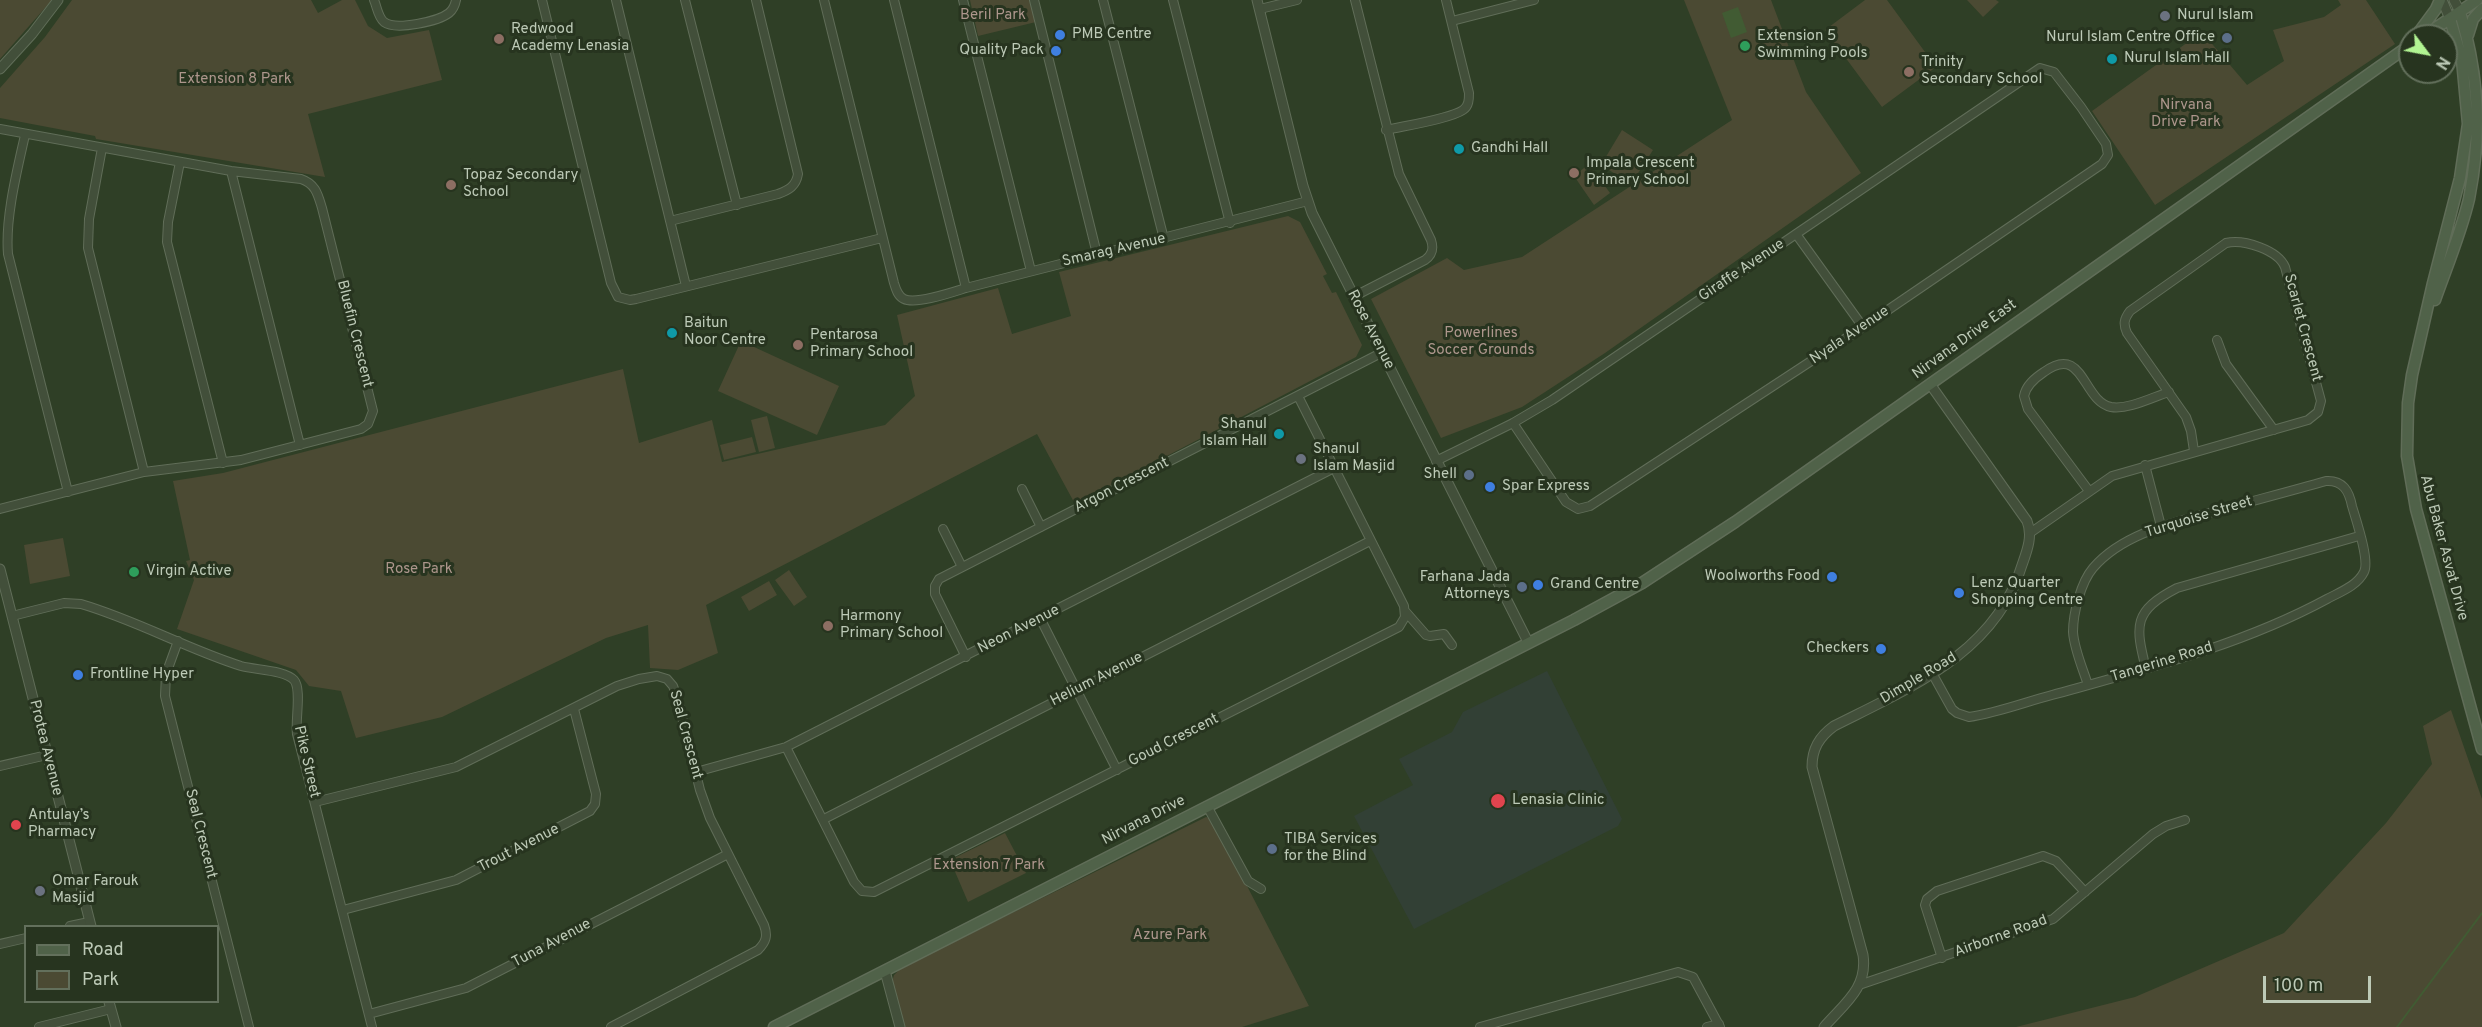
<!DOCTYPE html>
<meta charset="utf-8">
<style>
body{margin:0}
#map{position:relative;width:2482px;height:1027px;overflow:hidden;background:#2f3f26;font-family:Overpass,sans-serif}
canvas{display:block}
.legend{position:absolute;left:24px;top:925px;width:195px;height:78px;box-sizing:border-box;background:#27341f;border:2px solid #63705c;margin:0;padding:8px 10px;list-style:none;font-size:18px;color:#bdcab7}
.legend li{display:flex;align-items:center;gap:12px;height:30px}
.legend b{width:30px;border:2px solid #63705c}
.north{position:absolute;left:2398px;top:24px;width:60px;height:60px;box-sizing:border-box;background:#27341f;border:2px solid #63705c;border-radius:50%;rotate:122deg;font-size:16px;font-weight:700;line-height:24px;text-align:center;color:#bdcab7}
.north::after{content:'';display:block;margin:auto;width:21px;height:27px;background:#b1f492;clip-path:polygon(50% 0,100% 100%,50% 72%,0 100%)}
.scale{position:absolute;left:2263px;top:976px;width:108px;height:27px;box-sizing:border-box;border:3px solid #bdcab7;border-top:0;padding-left:8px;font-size:18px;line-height:21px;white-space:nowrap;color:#bdcab7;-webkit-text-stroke:4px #27341f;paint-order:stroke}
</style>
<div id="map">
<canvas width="2482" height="1027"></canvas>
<ul class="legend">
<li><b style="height:8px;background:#506249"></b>Road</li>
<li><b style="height:16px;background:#4b4a33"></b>Park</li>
</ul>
<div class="north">N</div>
<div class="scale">100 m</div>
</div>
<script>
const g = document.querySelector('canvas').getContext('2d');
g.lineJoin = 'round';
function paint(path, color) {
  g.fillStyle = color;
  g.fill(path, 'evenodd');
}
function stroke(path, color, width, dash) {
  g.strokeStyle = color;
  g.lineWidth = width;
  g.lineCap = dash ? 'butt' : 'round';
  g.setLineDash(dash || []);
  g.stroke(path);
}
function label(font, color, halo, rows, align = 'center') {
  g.font = font + ' Overpass,sans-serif';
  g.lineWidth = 6;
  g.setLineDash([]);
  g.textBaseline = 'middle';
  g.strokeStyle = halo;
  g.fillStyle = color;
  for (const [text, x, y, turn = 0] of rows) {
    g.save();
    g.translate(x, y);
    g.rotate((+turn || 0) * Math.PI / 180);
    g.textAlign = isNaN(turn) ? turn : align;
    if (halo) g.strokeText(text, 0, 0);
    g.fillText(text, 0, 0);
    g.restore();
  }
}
paint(new Path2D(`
 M1547,671l75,148 -4,7 -204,103 -60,-113 59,-31 -14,-26 53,-27 11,-20z`), '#324035');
paint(new Path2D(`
 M0,0h52l-52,59z
 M72,0h239l7,13 24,-13h13l13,26 19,12 42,-8 13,50 -134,34 17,63 -229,-38 -1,-3 -95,-18v-30l45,-51z
 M970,0h61l5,22 -58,14z
 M1684,0h87l35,92 55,81 -256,180 -83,54 -81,31 -70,-139 76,-41 17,12 58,-13 210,-137z
 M1865,0h22l49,67 -54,40 -57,-77z
 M1967,0h29l3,2 -16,15z
 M2338,0h28l29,44 -240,161 -63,-94 110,-79 45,53 37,-24 -11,-31 51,-13 17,-12z
 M1622,130l31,20 -22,34 -30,-19z
 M1589,164l21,29 -16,12 -20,-29z
 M1288,216l12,6 27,52 -4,2 9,17 4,-1 26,53 -6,12 -281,147 -38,-70 -331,171 12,48 -40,17 -28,-2 -2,-43 -42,13 -164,79 -86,21 -15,-47 -32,-5 -13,-16 -119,-41 17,-49 -8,-19 4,-1 -17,-79 50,-8 400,-104 16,74 73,-23 10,42 163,-37 30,-29 -18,-81 101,-27 14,46 59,-18 -12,-44z
 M741,341l98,45 -22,49 -99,-44z
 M767,416l8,32 -16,4 -8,-32z
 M752,437l4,15 -32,8 -4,-15z
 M63,538l7,38 -40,8 -6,-39z
 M789,570l18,27 -13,9 -19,-26z
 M769,581l8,14 -28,16 -8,-14z
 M2451,710l31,89v228h-466l119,-30 149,-64 102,-110 46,-59 -9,-38z
 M1206,817l7,3 96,186 -67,21h-337l-13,-45 2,-7 7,-7z
 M1005,833l21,40 -58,29 -18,-42z`), '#4b4a33');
paint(new Path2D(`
 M1738,7l9,25 -16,6 -9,-25z`), '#415b33');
stroke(new Path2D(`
 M2397,1027l85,-114`), '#415b33', 2);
const minor = new Path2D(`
 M374,0c3,7 4,17 10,22 12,9 55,-1 65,-9 5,-4 6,-8 7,-13
 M542,0l69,283 7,14 12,3 6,-1 246,-61
 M616,0l70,286
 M685,0l52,205
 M824,0l70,283c2,7 4,13 10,16 12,6 49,-7 62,-11l342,-87
 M894,0l72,288
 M963,0l68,271
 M1034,0l63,254
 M1103,0l61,239
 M1173,0l57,223
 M1260,9l37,-9
 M1452,21l82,-21
 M0,129l231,42 70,8c15,5 17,16 21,29l51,203 -5,13 -7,5 -120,31 -97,12 -144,37
 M1386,130c17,-4 64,-11 77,-20 6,-4 6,-11 6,-17l-23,-93
 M25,135c-8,36 -20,83 -17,119l60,238
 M102,148l-13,71 -1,29 56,224
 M180,162l-12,60 -1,20 56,221
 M231,171l69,274
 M670,221l108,-27c11,-4 18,-8 20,-20l-42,-174
 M1796,234l67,93
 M1353,297l72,-37c7,-5 9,-11 6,-20l-32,-66 -44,-174
 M2217,340l9,24 48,66
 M1436,461l77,-38 39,-23 488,-332 14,4 27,35 25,37 2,11 -6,9 -239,163 -273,179 -12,3 -12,-7 -53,-79
 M2145,465l16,61
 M1022,489l19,38
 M2089,491l-61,-82 -4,-13c2,-11 11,-18 20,-24 40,-29 38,29 67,35 17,3 42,-10 58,-15
 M943,529l19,38
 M2030,533l82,-57 196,-56 10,-8 3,-11 -36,-134c-7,-17 -41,-28 -59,-24l-96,68c-6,8 -7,13 -3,22l59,84 5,14 3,20
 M1405,611l21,24 4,1 14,-2 8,11
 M12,616l52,-13 17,1c55,16 106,45 160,62 14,4 44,4 53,14 8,9 1,40 3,54l75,293
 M1040,618l77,152
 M178,641l-12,33 -1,22 84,331
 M966,657l-31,-63v-8l4,-7 442,-226
 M2146,669c-11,-44 -13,-58 31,-81l182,-52
 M1932,673l20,36 5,4 12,4c28,-4 56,-15 83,-22 94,-26 190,-50 275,-96 13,-7 30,-13 37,-27 6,-12 -8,-52 -12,-66 -3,-15 -9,-26 -26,-25 -35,10 -70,19 -106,29 -43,12 -96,22 -127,58 -12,14 -20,45 -20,64 1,17 10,37 15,53
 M786,747l68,135 8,9 12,1 525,-265 6,-10 -1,-11 -106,-210
 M0,766l47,-11
 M696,772l90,-25 548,-279
 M315,802l141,-35 161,-81 22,-7 18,-3 10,3 6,7 4,11 23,93 10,28 54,107c4,11 2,17 -6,25l-147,77
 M1207,806l41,75 13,8
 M824,819l546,-278
 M343,910l113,-30 134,-69 5,-7 1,-10 -22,-85
 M70,926l19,-4
 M0,944l26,-6
 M1942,958l-17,-53 2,-6 10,-8 106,-35 13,5 29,31
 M1859,985l194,-66 100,-85 13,-8 19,-6
 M369,1014l97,-26 262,-134
 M39,1027l72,-18
 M1480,1027l198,-55 15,5 27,50
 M1707,1027l12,-3`);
const tertiary = new Path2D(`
 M1257,0l46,186 9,27 216,429
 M2442,0l8,19
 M2454,0l6,12
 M0,69l32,-35 26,-34
 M0,569l91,357
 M885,971l15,56
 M109,1002l7,25
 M1824,1027c20,-23 44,-39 39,-72l-51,-188c0,-18 7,-30 22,-41 75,-38 162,-73 188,-161 5,-14 11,-29 5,-44l-97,-137`);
const secondary = new Path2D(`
 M2450,19l12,41 6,64 -8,54 -27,105 -21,92 -4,28 -1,53 9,53 66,240
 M2468,35l5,-16 9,-10
 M2416,36l20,-27 4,-9
 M2424,36l53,-36
 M2435,300c12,-34 26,-67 34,-101 13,-66 10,-123 -9,-187
 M774,1027l800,-407 68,-37 93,-61 675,-477`);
stroke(minor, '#606d58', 10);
stroke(tertiary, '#606d58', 11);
stroke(secondary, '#606d58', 13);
stroke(minor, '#424f3a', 8);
stroke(tertiary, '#424f3a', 9);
stroke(secondary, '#506249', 10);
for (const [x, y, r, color] of [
 [2165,16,6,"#6b7280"],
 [1060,35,6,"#3f7fe0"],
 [2227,38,6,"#5c6f8a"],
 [499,39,6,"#8d6e63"],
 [1745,46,6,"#2e9e5b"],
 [1056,51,6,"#3f7fe0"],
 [2112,59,6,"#0f9aa8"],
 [1909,72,6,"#8d6e63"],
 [1459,149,6,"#0f9aa8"],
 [1574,173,6,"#8d6e63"],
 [451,185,6,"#8d6e63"],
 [672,333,6,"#0f9aa8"],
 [798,345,6,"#8d6e63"],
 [1279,434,6,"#0f9aa8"],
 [1301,459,6,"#6b7280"],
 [1469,475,6,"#5c6f8a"],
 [1490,487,6,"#3f7fe0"],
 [134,572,6,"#2e9e5b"],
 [1832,577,6,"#3f7fe0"],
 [1538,585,6,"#3f7fe0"],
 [1522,587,6,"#5c6f8a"],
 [1959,593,6,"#3f7fe0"],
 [828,626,6,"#8d6e63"],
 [1881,649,6,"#3f7fe0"],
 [78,675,6,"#3f7fe0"],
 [1498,801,8,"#e0444e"],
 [16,825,6,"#e0444e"],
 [1272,849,6,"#5c6f8a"],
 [40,891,6,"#6b7280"]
]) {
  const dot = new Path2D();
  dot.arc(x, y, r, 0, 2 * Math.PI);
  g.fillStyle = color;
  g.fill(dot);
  stroke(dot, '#27341f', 2);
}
label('15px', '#ad968c', '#27341f', [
 ["Beril Park",993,16],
 ["Extension 8 Park",235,80],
 ["Nirvana",2186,106],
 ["Drive Park",2186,123],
 ["Powerlines",1481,334],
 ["Soccer Grounds",1481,351],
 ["Rose Park",419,570],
 ["Extension 7 Park",989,866],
 ["Azure Park",1170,936]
]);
label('15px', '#bdcab7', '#27341f', [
 ["Nurul Islam",2177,16],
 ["Redwood",511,30],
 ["Academy Lenasia",511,47],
 ["PMB Centre",1072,35],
 ["Extension 5",1757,37],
 ["Swimming Pools",1757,54],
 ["Nurul Islam Centre Office",2215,38,"right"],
 ["Quality Pack",1044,51,"right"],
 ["Nurul Islam Hall",2124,59],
 ["Trinity",1921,63],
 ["Secondary School",1921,80],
 ["Gandhi Hall",1471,149],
 ["Impala Crescent",1586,164],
 ["Primary School",1586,181],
 ["Topaz Secondary",463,176],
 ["School",463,193],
 ["Baitun",684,324],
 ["Noor Centre",684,341],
 ["Pentarosa",810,336],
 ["Primary School",810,353],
 ["Shanul",1267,425,"right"],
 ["Islam Hall",1267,442,"right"],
 ["Shanul",1313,450],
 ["Islam Masjid",1313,467],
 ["Shell",1457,475,"right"],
 ["Spar Express",1502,487],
 ["Virgin Active",146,572],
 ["Woolworths Food",1820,577,"right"],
 ["Farhana Jada",1510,578,"right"],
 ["Attorneys",1510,595,"right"],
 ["Lenz Quarter",1971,584],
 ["Shopping Centre",1971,601],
 ["Grand Centre",1550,585],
 ["Harmony",840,617],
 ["Primary School",840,634],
 ["Checkers",1869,649,"right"],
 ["Frontline Hyper",90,675],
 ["Lenasia Clinic",1512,801],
 ["Antulay’s",28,816],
 ["Pharmacy",28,833],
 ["TIBA Services",1284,840],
 ["for the Blind",1284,857],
 ["Omar Farouk",52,882],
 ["Masjid",52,899]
], 'left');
label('15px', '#bdcab7', '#27341f', [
 ["Smarag Avenue",1114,251,-13],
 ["Giraffe Avenue",1742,271,-34],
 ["Scarlet Crescent",2302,328,75],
 ["Rose Avenue",1370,330,63],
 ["Bluefin Crescent",354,334,76],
 ["Nyala Avenue",1850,336,-34],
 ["Nirvana Drive East",1965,340,-36],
 ["Argon Crescent",1122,486,-27],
 ["Turquoise Street",2199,518,-17],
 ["Abu Baker Asvat Drive",2443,548,75],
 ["Neon Avenue",1019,630,-27],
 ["Tangerine Road",2162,663,-17],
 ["Dimple Road",1919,679,-31],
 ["Helium Avenue",1097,680,-27],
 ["Seal Crescent",685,735,75],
 ["Goud Crescent",1174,741,-27],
 ["Protea Avenue",45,748,76],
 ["Pike Street",306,762,77],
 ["Nirvana Drive",1144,821,-27],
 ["Seal Crescent",200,834,76],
 ["Trout Avenue",519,849,-27],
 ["Airborne Road",2001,937,-20],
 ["Tuna Avenue",552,944,-28]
]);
</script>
